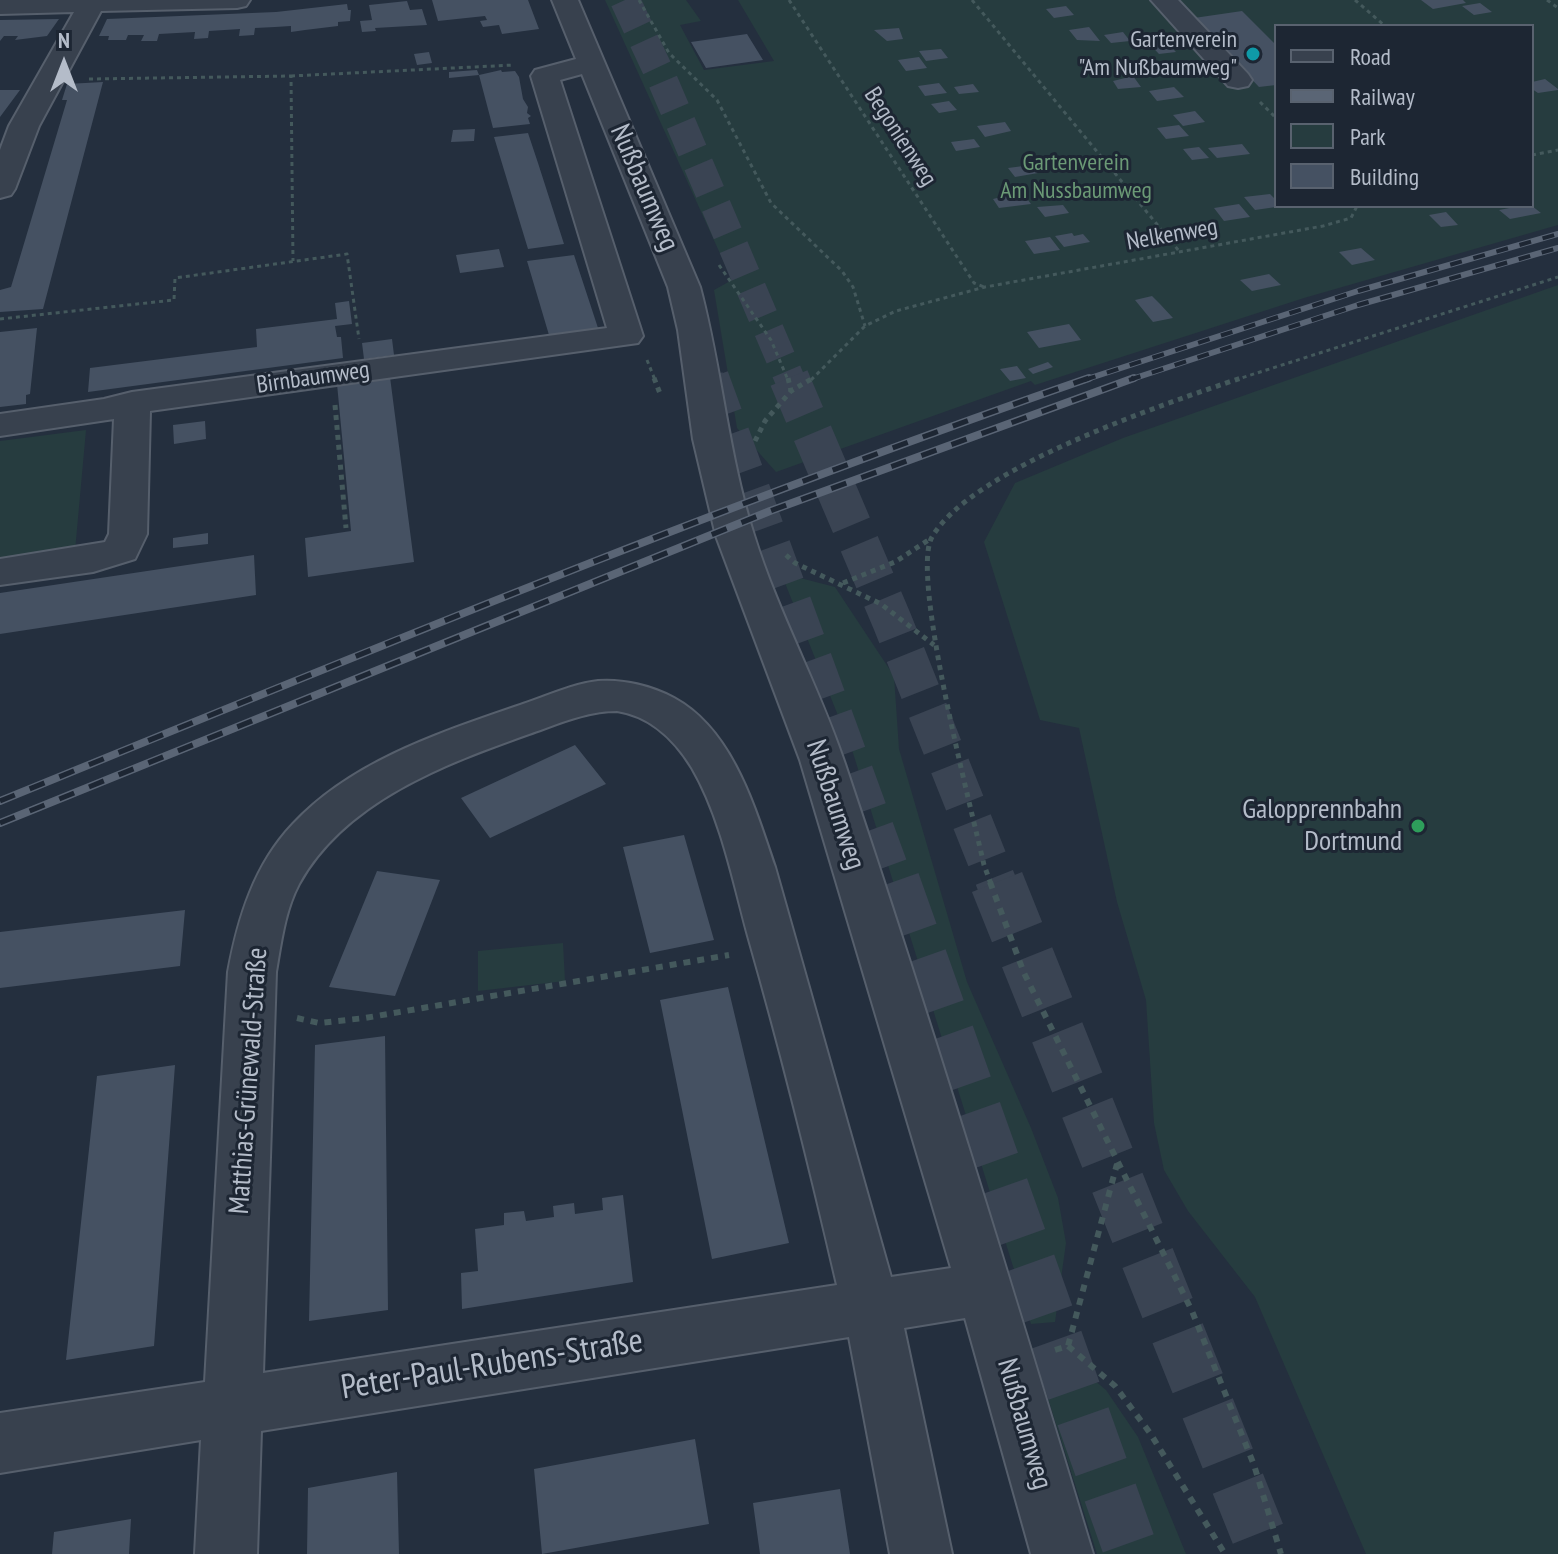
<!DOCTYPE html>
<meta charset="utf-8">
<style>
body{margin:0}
#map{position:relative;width:1558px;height:1554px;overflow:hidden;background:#242f3e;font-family:"PT Sans Narrow",sans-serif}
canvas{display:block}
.legend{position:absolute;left:1274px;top:24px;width:260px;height:184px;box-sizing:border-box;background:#1d2633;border:2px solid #59626f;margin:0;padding:10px 14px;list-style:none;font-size:24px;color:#b4bcc9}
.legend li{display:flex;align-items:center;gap:16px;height:40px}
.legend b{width:40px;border:2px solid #59626f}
.north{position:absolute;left:24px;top:24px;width:80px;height:80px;-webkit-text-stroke:6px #1d2633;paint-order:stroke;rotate:0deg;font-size:22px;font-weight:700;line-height:32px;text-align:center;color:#b4bcc9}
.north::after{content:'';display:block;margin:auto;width:28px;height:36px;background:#b4bcc9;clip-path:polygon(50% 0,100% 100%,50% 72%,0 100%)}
</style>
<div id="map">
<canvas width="1558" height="1554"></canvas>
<ul class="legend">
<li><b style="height:10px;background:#38414e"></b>Road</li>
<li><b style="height:10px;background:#5a6575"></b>Railway</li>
<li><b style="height:22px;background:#263c3f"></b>Park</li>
<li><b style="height:22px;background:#455162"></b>Building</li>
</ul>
<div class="north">N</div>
</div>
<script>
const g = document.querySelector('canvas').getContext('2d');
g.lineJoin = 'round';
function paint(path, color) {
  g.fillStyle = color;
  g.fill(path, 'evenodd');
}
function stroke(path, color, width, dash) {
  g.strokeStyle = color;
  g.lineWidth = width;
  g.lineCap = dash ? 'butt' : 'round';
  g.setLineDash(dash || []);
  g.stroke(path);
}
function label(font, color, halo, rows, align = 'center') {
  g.font = font + ' "PT Sans Narrow",sans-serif';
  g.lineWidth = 6;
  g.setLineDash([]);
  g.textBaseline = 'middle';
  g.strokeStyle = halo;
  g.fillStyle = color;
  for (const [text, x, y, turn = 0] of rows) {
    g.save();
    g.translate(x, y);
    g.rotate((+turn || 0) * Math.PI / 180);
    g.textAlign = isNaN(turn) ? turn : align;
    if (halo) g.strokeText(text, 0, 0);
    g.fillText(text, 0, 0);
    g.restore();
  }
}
paint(new Path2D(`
 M605,0h81l15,21 -21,4 24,45 70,-9 -36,-61h820v225l-254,73 -269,87 -4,-4 -255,91 -39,-44 -23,-138 18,-10zM1276,26h256v180h-256z
 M1558,285v1269h-192l-111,-257 -67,-86 -24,-41 -10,-47 -8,-123 -29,-98 -38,-174 -39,-8 -56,-178 31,-59 108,-45z
 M86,430l-11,121 -75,12v-122z
 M781,573l54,14 59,89 5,73 68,233 64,146 27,70 8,45 -11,79 -24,2 -178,-571z
 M563,943l2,38 -87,10v-40z
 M1070,1360l36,30 32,47 48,117h-89l-59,-187z`), '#263c3f');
paint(new Path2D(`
 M432,0h96l11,29 -37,5 -3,-9 -16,2 -3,-6 7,-1 -2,-4 -47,5z
 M1421,0h42l3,3 -33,6z
 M407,1l3,9 12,-1 5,16 -52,3 1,3 -14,1 -2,-11 12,-1 -3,-15z
 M1480,3l12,9 -18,3 -12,-9z
 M347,4l1,6h3l-1,11 -12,1v4l-33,4 -14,2v-6l-16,1 -20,1 -1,7 -15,1 1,-7 -31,2 -1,7 -14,1 1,-7 -36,2 -2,7h-16l3,-6h-16l-2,5h-18l1,-4h-10l8,-17 169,-7z
 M1066,6l8,9 -20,3 -8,-9z
 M1242,11l34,34v40l-17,2 -65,-69z
 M59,19l-12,17 -32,4 3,-4h-14l-4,5v-21z
 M1089,27l11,14 -23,-1 -8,-10z
 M899,28l4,11 -16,2 -13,-11z
 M1123,32l7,9 -19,2 -7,-8z
 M747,34l16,26 -57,8 -15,-26z
 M1160,35l16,17 -17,2 -16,-17z
 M941,49l7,9 -22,3 -7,-10z
 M429,52l3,11 -15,2 -3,-11z
 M919,57l8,11 -21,3 -8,-11z
 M477,70l2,5 -30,3v-6z
 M501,70l1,2 13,-1 4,6 4,22 5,8 -1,6 4,3 -3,2 2,6 -37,4 -14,-53z
 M1133,76l8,11 -23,2 -5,-8z
 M1545,79l13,10v1l-20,3 -6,-4v-7z
 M103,82l-60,227 -43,3v-22l11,-3 56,-187h-5l5,-16z
 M939,83l8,10 -22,3 -7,-10z
 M973,84l6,8 -20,2 -5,-7z
 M1174,87l10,10 -27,4 -8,-10z
 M0,90h20l-20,27z
 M949,101l8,9 -18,3 -8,-9z
 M1195,111l10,11 -22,4 -10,-11z
 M1005,122l6,9 -26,6 -8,-11z
 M1179,125l10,11 -23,3 -9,-11z
 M475,129l-1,12 -23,1 2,-12z
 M528,133l10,30 26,81 -36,5 -34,-112z
 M974,139l6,8 -24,4 -5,-9z
 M1242,144l8,10 -33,4 -9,-10z
 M1199,147l10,11 -17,2 -9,-11z
 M1031,165l7,8 -23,4 -7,-9z
 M1022,192l9,12 -32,4 -6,-9z
 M1270,194l6,6v7l-21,3 -11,-13z
 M1239,204l11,13 -26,4 -10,-13z
 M1063,205l6,8 -24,4 -8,-10z
 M1520,206h12l9,7 -31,6 -11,-9z
 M1446,212l12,13 -17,2 -12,-12z
 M1072,233l2,3 9,-2 7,8 -26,5 -9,-11z
 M1050,237l10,13 -26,4 -9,-13z
 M1361,248l14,12 -23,5 -13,-13z
 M499,249l5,18 -44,6 -4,-18z
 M574,255l24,73 -49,7 -22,-74z
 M1269,274l12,11 -29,6 -12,-11z
 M1152,296l8,8 13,14 -20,4 -18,-22z
 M349,301l3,23 -17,2 2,11h4l2,21 -255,34 2,-24 167,-21 -1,-18 81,-10 -2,-16z
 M1069,324l12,16 -42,8 -12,-16z
 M37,328l-7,66 -4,1v9l-26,3v-75z
 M392,339l2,16 -30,4 -2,-16z
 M1048,362l5,5 -20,7 -5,-5z
 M1017,366l9,12 -16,3 -10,-12z
 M390,377l24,185 -106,15 -3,-39 46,-7 -14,-147z
 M205,421l1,18 -32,5 -1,-19z
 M208,533v11l-35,4v-10z
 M254,555l2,40 -256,39v-41z
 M575,745l31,39 -116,54 -29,-40z
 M684,835l30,105 -64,13 -27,-106z
 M377,871l63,9 -45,116 -66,-9z
 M185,910l-5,56 -180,22v-56z
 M728,987l61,256 -77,16 -52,-259z
 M385,1036l3,274 -79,11 6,-276z
 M175,1065l-21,281 -88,14 31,-284z
 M623,1195l10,87 -171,27 -1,-36 17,-2 -3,-42 29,-4v-12l20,-2 2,10 28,-4 -1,-11 21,-3 1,11 28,-4 -1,-12z
 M695,1439l14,85 -167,30 -8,-85z
 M397,1472l2,82h-92l1,-66z
 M840,1489l10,65h-90l-7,-51z
 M131,1519l-2,35h-77l2,-22z`), '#455162');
stroke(new Path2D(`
 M625,0l37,79 128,301
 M708,376l1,4`), '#3a4453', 30, [30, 15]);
stroke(new Path2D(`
 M709,378l185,506
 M789,378l103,243 105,263`), '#3a4453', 40, [40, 20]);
stroke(new Path2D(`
 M893,882l239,672
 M997,882l269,672`), '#3a4453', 54, [54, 27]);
const minor = new Path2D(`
 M0,0h250l-4,6 -9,2 -136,3 -62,115 -24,63 -4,6 -11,3v-48l9,-24 65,-114 -74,2z
 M552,0h26l122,287c22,82 28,167 54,248 24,78 65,151 91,229 88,262 168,526 248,790h-62l-66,-236 -61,10 48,226h-62l-41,-217 -588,94 -4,123h-62l6,-114 -201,33v-60l205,-31 23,-410c10,-54 26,-107 65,-148 60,-64 149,-92 230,-120 24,-8 49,-20 75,-23 25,-2 54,5 76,17 59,32 81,110 101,169l116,410 60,-9 -151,-508 -84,-224 -23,-97 -15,-109 -10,-43 -86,-213 -22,6 83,256 -5,7 -488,68 -3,123 -12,25 -42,13 -93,13v-26l105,-17 4,-8 5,-115 -114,17v-22l104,-15 28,-7 475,-64 -76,-252 4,-6 41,-11zM617,711c33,5 58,29 75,57 29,50 41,113 56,168 33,115 62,232 89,349l-574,88 13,-401c5,-29 9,-62 23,-88 46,-83 146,-120 230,-150 29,-10 57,-23 88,-23z
 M1151,0h27l70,74 4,6 -4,6 -10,2 -10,-2z`);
stroke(minor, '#565f6c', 4);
stroke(new Path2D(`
 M639,0l30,53 48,47 54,103 71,68 11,16 12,39
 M789,0l185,283 10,4
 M972,0l207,251
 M1355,0l30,26
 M1547,0l11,8
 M291,76l223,-11
 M89,79l202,-3 2,185
 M1260,102l16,16
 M1532,155l26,-5
 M719,265l52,75 17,40
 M0,319l174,-19 1,-22 172,-24 12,85
 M647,360l8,20
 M811,380l54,-54 31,-15 89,-24 338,-61 28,-8 6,-12
 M1235,380l323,-103`), '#44595c', 3, [4, 4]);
stroke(new Path2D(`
 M654,378l7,18
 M788,378l3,13
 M335,405l11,123
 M755,441l10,-20 26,-30 22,-13
 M786,555l9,8 86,41 53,41
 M843,583l52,-21 35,-23
 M991,884l-7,-19c-12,-54 -74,-290 -52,-328 40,-69 232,-133 309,-159`), '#44595c', 5, [5, 5]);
stroke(new Path2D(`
 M990,882l34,91 168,338 62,154 27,89
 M297,1018l22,5 46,-5 364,-63
 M1068,1346l47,40 35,47 75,121
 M1055,1350l13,-4 49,-182`), '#44595c', 6, [7, 7]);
paint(minor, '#38414e');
const railFar1 = new Path2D(`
 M1084,380l274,-89 200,-57
 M1129,380l229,-75 200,-57`);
const rail = new Path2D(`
 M0,801c361,-147 721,-296 1089,-423
 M0,823l770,-312 364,-133`);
stroke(railFar1, '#5a6575', 6);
stroke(rail, '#5a6575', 8);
stroke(railFar1, '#1d2633', 4, [12]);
stroke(rail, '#1d2633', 5, [16]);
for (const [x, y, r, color] of [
 [1253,54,8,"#0f9aa8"],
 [1418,826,8,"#2e9e5b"]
]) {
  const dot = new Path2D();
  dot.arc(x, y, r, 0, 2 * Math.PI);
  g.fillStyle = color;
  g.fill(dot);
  stroke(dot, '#1d2633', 3);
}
label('24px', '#b4bcc9', '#1d2633', [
 ["Gartenverein",1237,40],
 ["\"Am Nußbaumweg\"",1237,68]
], 'right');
label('24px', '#b4bcc9', '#1d2633', [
 ["Begonienweg",900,137,57],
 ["Nelkenweg",1172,235,-10],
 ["Birnbaumweg",313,378,-8]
]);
label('24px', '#6b9a76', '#1d2633', [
 ["Gartenverein",1076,163],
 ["Am Nussbaumweg",1076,191]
]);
label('28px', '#b4bcc9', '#1d2633', [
 ["Nußbaumweg",644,188,67],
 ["Nußbaumweg",835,805,72],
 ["Matthias-Grünewald-Straße",249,1081,-86],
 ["Nußbaumweg",1024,1424,74]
]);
label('28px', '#b4bcc9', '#1d2633', [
 ["Galopprennbahn",1402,810],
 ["Dortmund",1402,842]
], 'right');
label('34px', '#b4bcc9', '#1d2633', [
 ["Peter-Paul-Rubens-Straße",492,1365,-9]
]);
</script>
